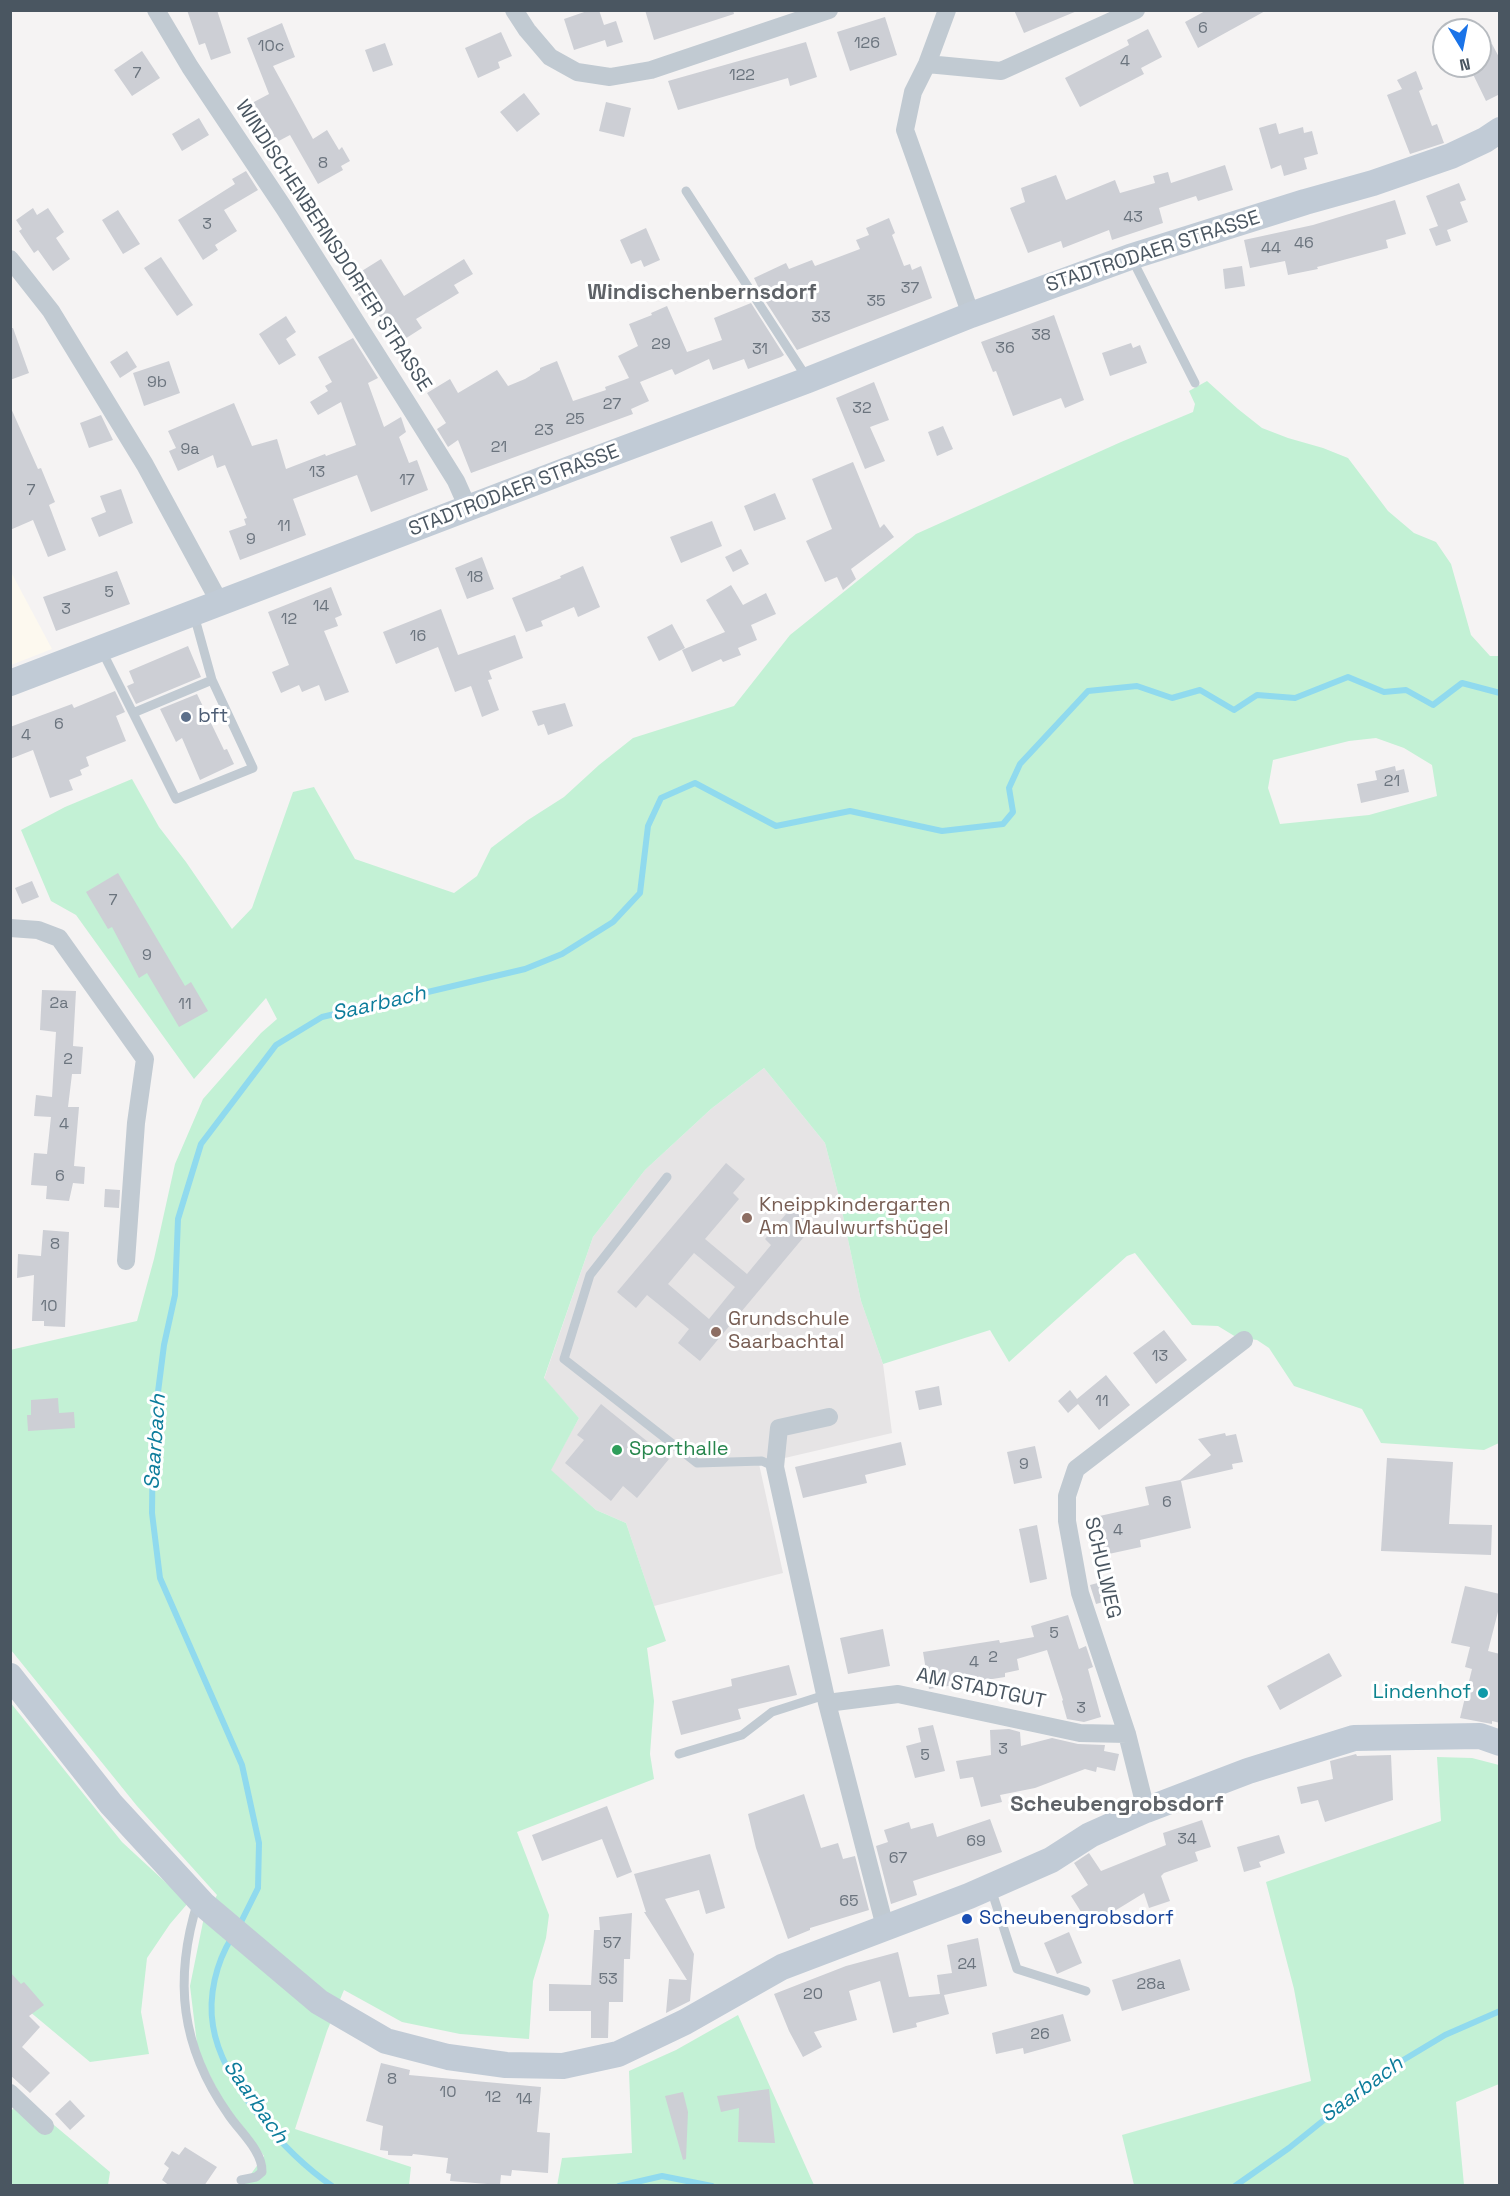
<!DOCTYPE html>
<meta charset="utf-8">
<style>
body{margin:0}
#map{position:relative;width:1510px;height:2196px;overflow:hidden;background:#f5f3f3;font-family:"Space Grotesk",sans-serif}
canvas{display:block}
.frame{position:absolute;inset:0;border:12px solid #4a5661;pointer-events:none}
.north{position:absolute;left:1432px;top:18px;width:60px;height:60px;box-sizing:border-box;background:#fff;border:2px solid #b7bbc0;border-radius:50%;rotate:170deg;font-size:16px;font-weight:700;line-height:24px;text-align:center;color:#4a5661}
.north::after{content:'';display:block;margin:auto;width:21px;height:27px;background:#1a73e8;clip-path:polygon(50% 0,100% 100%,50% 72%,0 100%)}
</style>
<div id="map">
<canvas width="1510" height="2196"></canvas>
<div class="frame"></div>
<div class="north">N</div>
</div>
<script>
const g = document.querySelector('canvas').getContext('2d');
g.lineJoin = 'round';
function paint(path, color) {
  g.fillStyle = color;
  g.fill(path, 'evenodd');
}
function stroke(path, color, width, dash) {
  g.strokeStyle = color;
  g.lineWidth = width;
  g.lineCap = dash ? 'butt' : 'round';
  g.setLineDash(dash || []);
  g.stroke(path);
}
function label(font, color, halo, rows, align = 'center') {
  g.font = font + ' "Space Grotesk",sans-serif';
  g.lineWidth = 6;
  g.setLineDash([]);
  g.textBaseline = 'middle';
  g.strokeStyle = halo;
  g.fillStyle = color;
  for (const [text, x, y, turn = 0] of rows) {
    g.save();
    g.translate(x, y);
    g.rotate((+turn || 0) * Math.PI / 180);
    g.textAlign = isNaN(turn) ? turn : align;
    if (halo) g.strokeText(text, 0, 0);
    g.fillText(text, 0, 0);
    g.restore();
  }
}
paint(new Path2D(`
 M11,572l41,77 -41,16 -1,-1z`), '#fdf9ef');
paint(new Path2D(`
 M764,1068l61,75 14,54 22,104 22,63 9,69 -133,31 24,109 -129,33 -28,-83 -30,-13 -46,-40 29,-52 -35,-39 49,-142 52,-67 66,-61z`), '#e6e4e5');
paint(new Path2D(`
 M1207,381l31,28 24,19 26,10 35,10 25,10 40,53 26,22 22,9 15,22 20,71 19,21h9v787l-15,7 -103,-7 -19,-34 -68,-23 -25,-38 -12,-8 -21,-3 -18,-11 -26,-1 -57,-72 -8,3 -118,106 -19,-32 -107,34 -22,-63 -22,-104 -14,-54 -61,-75 -53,41 -66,61 -52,67 -49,141 35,40 -28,52 45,40 30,13 40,118 -19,7 7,53 -4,53 4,25 -137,53 32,83 -3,23 -13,43 -4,58 -69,-5 -58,-12 -58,-32 -17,41 -32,98 116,38 -2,18h-166l21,-29 -41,-55 -25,-49 -8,-66 13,-64 14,-27 -80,-89 -126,-156 -1,-300 127,-29 17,-62 21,-95 28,-65 58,-66 16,-14 -11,-21 -72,81 -118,-164 -25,-14 -30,-71 44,-23 67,-28 27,48 27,35 46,67 20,-21 41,-116 21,-5 41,72 99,34 23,-17 14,-28 37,-28 36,-23 35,-32 34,-27 101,-32 56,-71 126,-101 205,-92 72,-30 2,-8 -6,-13zM1376,738l28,10 28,17 5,31 -68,19 -89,9 -12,-36 5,-28 76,-19z
 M10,1702l112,140 66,61 -18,21 -23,34 -6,54 8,42 -59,8 -79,-66z
 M1437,1757l35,1 27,7v319l-43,18 8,83h-330l-12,-50 189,-54 -17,-92 -28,-107 175,-61z
 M738,2015l76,170 -257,1 5,-28 70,-5 -3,-82 47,-21z
 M23,2099l87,73 -2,13 -97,1v-75z`), '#c3f1d5');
stroke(new Path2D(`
 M239,1926l19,-38 1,-45 -17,-78 -82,-187 -8,-65 1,-82 11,-86 11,-50 3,-76 23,-75 75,-99 46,-28 203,-48 37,-15 51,-32 27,-29 8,-67 13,-28 34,-15 81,43 74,-15 92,20 61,-7 10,-12 -4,-24 11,-24 68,-73 49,-5 35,12 28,-8 34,20 23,-15 38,3 53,-21 36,15 22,-2 27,15 29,-22 38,10
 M232,1937c-16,26 -24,59 -19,89 9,57 73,128 119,160
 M619,2186l43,-10 50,10
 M1235,2186l54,-38 96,-77 60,-36 55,-24`), '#90daee', 6);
paint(new Path2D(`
 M187,10h30l14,43 -20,7 -6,-17 -6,2z
 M590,10h9l5,15 12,-4 7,21 -16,5 -2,-7 -31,10 -10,-31z
 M645,10h88l1,4 -80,26z
 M1014,10h63v1l-53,22z
 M1207,10h60l-69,38 -13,-26z
 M885,17l12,38 -47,16 -13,-39z
 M282,23l13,34 -22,9 40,73 14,-9 12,20 3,-3 8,14 -9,5 2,4 -25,14 -28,-49 -15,8 -23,-40 17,-9 -22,-56z
 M1148,29l14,28 -21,11 3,6 -64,33 -15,-29 64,-33 -2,-5z
 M501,32l11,24 -14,6 2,6 -22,10 -13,-30z
 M806,42l11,35 -27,9 -2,-8 -110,32 -10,-29z
 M385,43l8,22 -20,7 -8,-22z
 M1492,44l8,15v35l-14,7 -17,-35h11v-16z
 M142,51l18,27 -28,18 -18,-26z
 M1416,71l7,18 -4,2 13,35 5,-2 7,19 -34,11 -23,-59 15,-6 -5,-9z
 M524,93l16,21 -23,18 -17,-20z
 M606,102l25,6 -7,29 -25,-6z
 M199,118l10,17 -27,16 -10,-17z
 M1276,123l3,11 24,-7 1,6 8,-2 6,23 -14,4 3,11 -23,7 -3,-11 -10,4 -12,-41z
 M1225,165l8,25 -35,11 -2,-5 -37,12 4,15 -51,17 -3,-10 -46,18 -2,-7 -33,12 -18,-45 15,-6 -4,-14 35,-13 10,25 49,-20 5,13 35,-10 -2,-7 15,-4 3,11z
 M246,171l12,19 -34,20 13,21 -22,14 3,5 -15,10 -25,-40 57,-36 -3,-5z
 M1459,183l7,17 -6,2 8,20 -21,8 4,11 -15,5 -7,-17 9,-3 -12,-30z
 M1395,200l11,34 -20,6 2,8 -71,19 1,2 -30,6 -3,-14 -35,7 -6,-28 69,-15z
 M33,208l4,7 11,-7 16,24 -8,6 14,21 -17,12 -15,-21 -4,3 -15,-22 3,-2 -6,-9z
 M118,210l22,34 -17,10 -21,-34z
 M889,218l6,15 -3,2 12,31 6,-2 2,6 9,-4 11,32 -135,52 -33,-51 -10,-21 32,-15 3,6 23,-9 3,6 45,-17 -4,-9 13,-5 -3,-7z
 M646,228l14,32 -16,7 -3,-7 -10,4 -11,-24z
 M161,257l32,48 -16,11 -33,-48z
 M381,259l23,37 60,-37 9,15 -19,11 5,8 -43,26 6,9 -25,16 -25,-40 -6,3 -17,-28z
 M1242,266l3,20 -20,3 -2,-20z
 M751,303l33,52 -3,2 -33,12 -4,-10 -31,11 -4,-11 -34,16 -3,-6 -32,13 9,19 -18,8 2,5 -162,59 -13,-33 -10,7 -11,-18 9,-6 -19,-30 23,-14 8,14 39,-23 11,16 17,-7 15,-9v-2l17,-7 16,40 33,-11 -1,-3 24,-9 -11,-22 20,-10 -9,-22 23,-9 -1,-2 16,-7 20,46 35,-12 -8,-22z
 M1054,315l30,85 -19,8 -4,-10 -48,18 -17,-45 -3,1 -12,-30z
 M286,316l10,16 -10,7 10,16 -17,10 -20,-31z
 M10,328h3l16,45 -19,7z
 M353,338l25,40 -10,5 16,44 17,-10 5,15 -7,5 10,26 8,-3 11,30 -57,22 -14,-37 -64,24 13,36 -66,25 -11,-29 17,-6 -2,-6 3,-1 -22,-53 -8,3 -4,-13 -35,16 -9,-20 7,-3 -8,-17 66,-28 18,43 25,-7 9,30 39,-15 1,2 30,-11 -15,-43 -23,13 -8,-13 18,-11 -3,-5 7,-4 -14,-25z
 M1131,343l2,5 7,-3 7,18 -37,13 -8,-23z
 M127,351l10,16 -17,11 -10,-16z
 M169,361l11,32 -36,13 -11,-33z
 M874,382l15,38 -19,7 15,34 -20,8 -29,-71z
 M10,406l28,63 3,-1 14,34 -6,3 17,45 -18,7 -15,-37 -23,10z
 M101,415l12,25 -24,8 -9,-25z
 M943,426l10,23 -16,7 -9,-24z
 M853,462l27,66 4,-4 10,13 -43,32 5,10 -13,11 -6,-13 -12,5 -19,-41 26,-12 -20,-50z
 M121,489l12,34 -34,14 -8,-19 15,-6 -6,-16z
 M775,493l11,26 -32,12 -10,-25z
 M712,521l10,25 -41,17 -11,-26z
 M741,549l8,15 -16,8 -8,-15z
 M482,557l12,32 -27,10 -12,-31z
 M583,566l17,41 -22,10 -4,-10 -33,14 2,5 -17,6 -14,-34 49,-20 -1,-2z
 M117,571l13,33 -74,27 -13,-34z
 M731,585l12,20 23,-12 10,21 -25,11 6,15 -19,8 3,7 -18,7 -2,-3 -29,13 -10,-22 43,-18 -19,-32z
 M331,587l11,28 -7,3 3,8 -14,5 25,61 -24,9 -6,-16 -17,7 -3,-7 -18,8 -9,-21 17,-7 -21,-53z
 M441,609l17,46 57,-20 8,23 -34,13 3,8 -4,1 11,30 -17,7 -11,-31 -16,6 -17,-45 -42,17 -13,-32z
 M672,624l13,24 -26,13 -12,-24z
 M188,646l13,31 -65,27 -9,-18 7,-3 -5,-12z
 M115,691l10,21 -9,4 10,25 -40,16 3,9 -9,4 2,5 -13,5 4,10 -23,8 -17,-48 -23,9v-32l62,-23 2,4z
 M197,694l27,56 3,-1 7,15 -34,16 -18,-42 -6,4 -16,-33z
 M565,703l8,23 -25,9 -4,-11 -6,2 -6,-15z
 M1395,766l1,5 8,-2 5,23 -48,11 -4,-19 20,-4 -2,-9z
 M118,873l67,113 6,-4 17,29 -29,16 -32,-54 -8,5 -27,-51 -4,2 -22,-37z
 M32,881l7,16 -17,7 -7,-16z
 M42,990l34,1 -3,55 10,1 -2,27h-9l-4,33h11l-5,59 11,1 -1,17 -11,-1 -4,18 -23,-2 1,-13 -16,-1 3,-32 13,1 4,-37 -17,-1 2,-21 16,2 4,-65 -16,-2z
 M726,1163l19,16 -12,14 6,6 -34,40 42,35 24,-29 -6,-6 26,-31 22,18 -113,135 -22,-18 11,-14 -42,-34 -11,13 -19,-16zM694,1253l41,34 -26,32 -41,-35z
 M105,1189l15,1 -1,18 -15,-1z
 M43,1230l26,2 -4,95 -21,-1v-5h-12l2,-46 -17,3 1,-24 23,2z
 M1164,1330l23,30 -31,24 -23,-31z
 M1106,1375l24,30 -31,25 -21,-26 -10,9 -10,-12 12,-11 7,9z
 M939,1386l3,19 -23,5 -4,-19z
 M58,1398l1,15 15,-1 1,16 -47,3 -1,-16h4v-15z
 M601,1404l68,55 -32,39 -14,-12 -12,15 -46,-38 19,-23 -7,-5z
 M1225,1433l1,3 10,-2 7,28 -11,2 1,5 -52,12 10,47 -51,12 1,7 -37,8 -9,-38 54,-12 -4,-18 35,-7 31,-25 -13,-16z
 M901,1442l5,23 -41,10 2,8 -64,15 -8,-31z
 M1035,1446l7,32 -28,6 -7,-32z
 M1387,1458l66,4 -4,62 43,1 -1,30 -110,-4z
 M1037,1525l10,54 -17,4 -11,-54z
 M1109,1580l5,19 -18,5 -6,-19z
 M1465,1586l35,8v10l-12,47 12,3v69l-8,-2v3l-32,-6 12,-49 -7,-2 5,-20 -19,-4z
 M1068,1615l11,34 7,-3 7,21 -5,2 13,48 -17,5 -17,-3 -5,-18 1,-1 -16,-50 -30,9 2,11 -14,3v4l-76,12 -6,-37 76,-12 1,3 34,-6 -3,-11z
 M883,1629l7,37 -42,8 -8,-36z
 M1329,1653l13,23 -62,34 -13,-24z
 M789,1665l8,30 -59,14 3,10 -60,16 -9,-34 60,-15 -1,-7z
 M933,1725l12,46 -30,7 -9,-32 15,-4 -3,-14z
 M1009,1729l11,3 1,14 31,-8 26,6 27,1 -1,6 15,3 -4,17 -18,-4 -1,5 -11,-3 -50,19 -35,7 2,7 -21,5 -8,-30 -13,2 -4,-18 35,-6 -1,-25z
 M1356,1754l1,2 34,-1 2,45 -68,22 -7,-22 -17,4 -4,-17 36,-8 -3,-18z
 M804,1794l17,54 17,-5 5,16 12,-3 14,54 -59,18v2l-22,9 -32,-91 -8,-34z
 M607,1806l25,66 -15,6 -15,-39 -60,22 -10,-26z
 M990,1819l12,33 -89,29 4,14 -26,9 -15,-58 12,-4 -4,-12 25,-8 2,7 22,-6 4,14z
 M1202,1820l9,27 -16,5 3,9 -34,12 -3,3 9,25 -21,7 -5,-15 -54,33 -19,-30 17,-11 -14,-22 15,-10 12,18 65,-26 -3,-12z
 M1279,1835l6,18 -26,9 2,5 -17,5 -7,-25z
 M710,1854l15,54 -19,6 -7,-24 -34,9 29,55 -4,47 -24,12 3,-34 18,1 -43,-68h2l-12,-38z
 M632,1913l-2,46h-6l-1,43h-14l-1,36h-17v-27h-42v-27l42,1 3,-55h6l-1,-13z
 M1069,1932l13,31 -25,11 -13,-31z
 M978,1938l9,48 -43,9 5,19 -33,9 1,4 -24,6 -13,-52 -31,10 8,29 -43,12 8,15 -19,10 -14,-26 -15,-37 72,-28 52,-14 11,45 31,-3 -3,-19 15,-2 -5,-28z
 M1180,1959l10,31 -68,21 -10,-31z
 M10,1972l11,12 3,-2 20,23 -15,11 11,11 -18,20 28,26 -20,20 -20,-18z
 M1063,2014l8,27 -47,13 -1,-6 -27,6 -4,-21z
 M381,2063l29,7 -1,5 132,12 -4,45 13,1 -2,40 -36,-3 -1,6 -10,-1 -1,10 -50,-4 1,-7 -5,-1 2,-15 -35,-4 -1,2 -24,-1v-4l-8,-1 3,-24 -17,-5z
 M769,2089l6,54 -37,-1 1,-34 -18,4 -4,-16z
 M683,2092l5,20 -2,47 -3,1 -18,-64z
 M70,2100l15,16 -15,14 -15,-16z
 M185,2147l32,20 -13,19h-34l-8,-6 7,-12 -5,-4 8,-13 7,4z`), '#cdcfd5');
stroke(new Path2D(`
 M686,191l121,187
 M1132,259l63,124
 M102,651l74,148 77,-31 -41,-88 -18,-65
 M133,713l79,-33
 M667,1177l-77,98 -26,84 133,104 65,-2 13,6
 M679,1754l63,-19 30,-23 53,-17
 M991,1889l26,80 69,22
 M198,1901c-25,79 -17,146 30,213 11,17 35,37 34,58l-6,5 -15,3`), '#c1cad2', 9);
stroke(new Path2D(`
 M156,10l34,57 94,141 122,193 50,80 12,27
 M514,10l13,20 23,27 27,15 33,5 41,-7 178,-60
 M947,10l-20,54 -14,28 -8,38 66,185
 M927,64l74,7 135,-61
 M10,259l41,52 94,154 75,138
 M10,928l28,2 21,8 86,121 -9,64 -10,138
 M829,1417l-50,11 -4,39 52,236 58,224
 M827,1703l71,-9 182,39 47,1
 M1146,1810l-19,-76 -47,-141 -13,-72v-25l9,-27 168,-129
 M10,2093l35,33`), '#c1cad2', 18);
stroke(new Path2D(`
 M10,683l560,-214 238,-89 163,-65 159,-58 175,-55 68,-19 78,-27 34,-16 15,-10
 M10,1676l101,128 93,101 115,97 67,39 62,16 58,8 57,1 55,-12 67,-32 97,-55 187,-71 82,-36 39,-25 56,-25 102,-39 106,-33 126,-2 20,7`), '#c1cbd6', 26);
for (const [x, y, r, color] of [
 [186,717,6,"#5c6f8a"],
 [747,1218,6,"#8d6e63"],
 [716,1332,6,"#8d6e63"],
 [617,1450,6,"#2e9e5b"],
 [1483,1693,6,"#0f9aa8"],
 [967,1919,6,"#1a4fb4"]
]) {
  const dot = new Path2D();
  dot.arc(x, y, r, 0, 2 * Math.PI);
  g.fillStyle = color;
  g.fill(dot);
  stroke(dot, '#fff', 2);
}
label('16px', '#6b747e', null, [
 ["6",1203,29],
 ["126",867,44],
 ["10c",271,47],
 ["4",1125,62],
 ["7",137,74],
 ["122",742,76],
 ["8",323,164],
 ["43",1133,218],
 ["3",207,225],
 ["46",1304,244],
 ["44",1271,249],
 ["37",910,289],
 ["35",876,302],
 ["33",821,318],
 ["38",1041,336],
 ["29",661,345],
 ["36",1005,349],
 ["31",760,350],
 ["9b",157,383],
 ["27",612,405],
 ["32",862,409],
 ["25",575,420],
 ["23",544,431],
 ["21",499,448],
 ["9a",190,450],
 ["13",317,473],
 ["17",407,481],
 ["7",31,491],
 ["11",284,527],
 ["9",251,540],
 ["18",475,578],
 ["5",109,593],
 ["14",321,607],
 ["3",66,610],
 ["12",289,620],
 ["16",418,637],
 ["6",59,725],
 ["4",26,736],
 ["21",1392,782],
 ["7",113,901],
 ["9",147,956],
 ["2a",59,1004],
 ["11",185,1005],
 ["2",68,1060],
 ["4",64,1125],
 ["6",60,1177],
 ["8",55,1245],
 ["10",49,1307],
 ["13",1160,1357],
 ["11",1102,1402],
 ["9",1024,1465],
 ["6",1167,1503],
 ["4",1118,1531],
 ["5",1054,1634],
 ["2",993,1658],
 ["4",974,1663],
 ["3",1081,1709],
 ["3",1003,1750],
 ["5",925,1756],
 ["34",1187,1840],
 ["69",976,1842],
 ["67",898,1859],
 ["65",849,1902],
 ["57",612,1944],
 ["24",967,1965],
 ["53",608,1980],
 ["28a",1151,1985],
 ["20",813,1995],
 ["26",1040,2035],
 ["8",392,2080],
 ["10",448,2093],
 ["12",493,2098],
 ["14",524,2100]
]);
label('20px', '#4a5661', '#fff', [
 ["WINDISCHENBERNSDORFER STRASSE",333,246,57],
 ["STADTRODAER STRASSE",1153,252,-18],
 ["STADTRODAER STRASSE",514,491,-21],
 ["SCHULWEG",1102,1568,77],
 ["AM STADTGUT",981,1689,12]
]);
label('20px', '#4e5e75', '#fff', [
 ["bft",198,717]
], 'left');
label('20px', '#785e54', '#fff', [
 ["Kneippkindergarten",759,1206],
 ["Am Maulwurfshügel",759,1229],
 ["Grundschule",728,1320],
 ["Saarbachtal",728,1343]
], 'left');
label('20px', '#27864d', '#fff', [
 ["Sporthalle",629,1450]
], 'left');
label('20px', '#0d838f', '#fff', [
 ["Lindenhof",1471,1693]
], 'right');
label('20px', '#164399', '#fff', [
 ["Scheubengrobsdorf",979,1919]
], 'left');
label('italic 21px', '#0c7c9b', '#fff', [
 ["Saarbach",379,1004,-13],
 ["Saarbach",156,1442,-86],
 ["Saarbach",1362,2090,-36],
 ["Saarbach",255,2102,55]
]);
label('bold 22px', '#5f6368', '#fff', [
 ["Windischenbernsdorf",702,293],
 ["Scheubengrobsdorf",1117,1805]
]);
</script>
